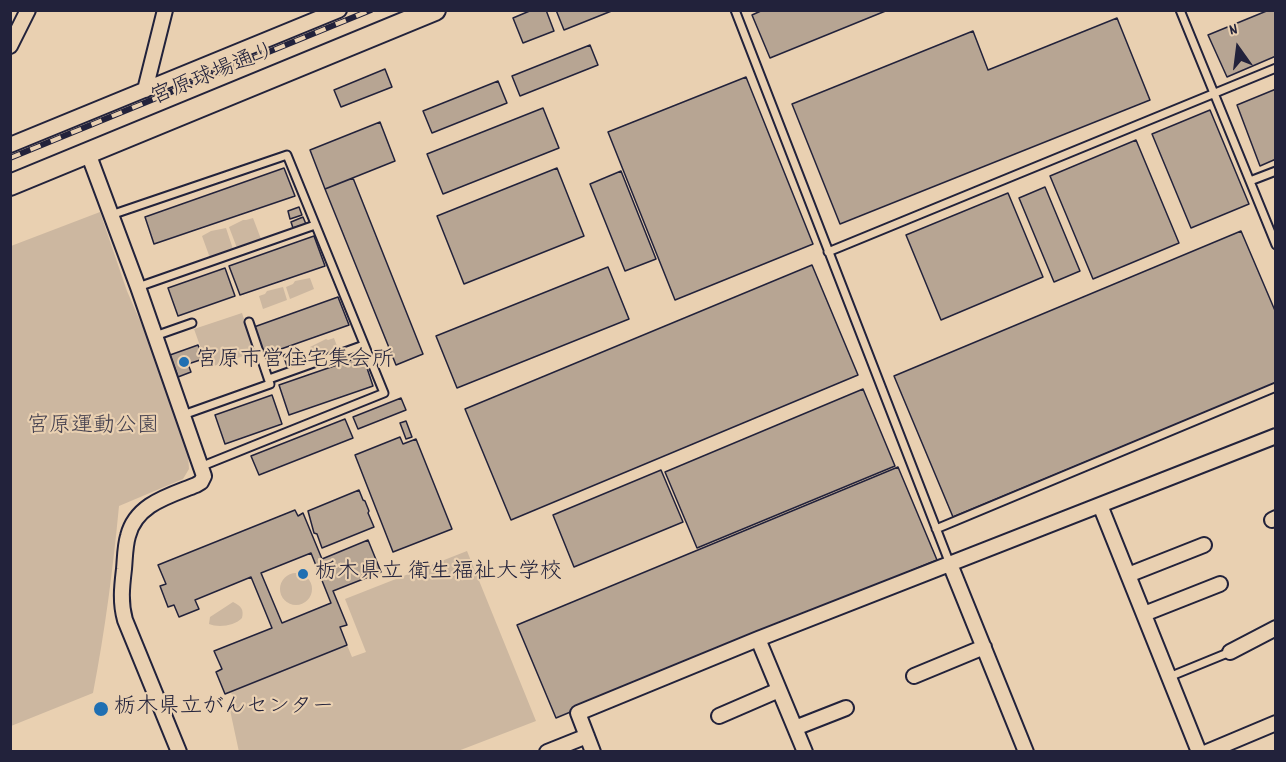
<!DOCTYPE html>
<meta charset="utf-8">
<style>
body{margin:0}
#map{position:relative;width:1286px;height:762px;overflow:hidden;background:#e9d0b1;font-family:Dekko,sans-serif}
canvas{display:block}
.frame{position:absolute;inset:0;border:12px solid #22223b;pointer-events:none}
.north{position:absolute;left:1208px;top:18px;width:60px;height:60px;-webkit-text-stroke:4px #e9d0b1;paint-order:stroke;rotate:346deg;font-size:16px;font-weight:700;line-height:24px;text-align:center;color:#22223b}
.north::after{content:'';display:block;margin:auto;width:21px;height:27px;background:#22223b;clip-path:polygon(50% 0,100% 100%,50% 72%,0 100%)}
</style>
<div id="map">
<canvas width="1286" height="762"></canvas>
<div class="frame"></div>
<div class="north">N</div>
</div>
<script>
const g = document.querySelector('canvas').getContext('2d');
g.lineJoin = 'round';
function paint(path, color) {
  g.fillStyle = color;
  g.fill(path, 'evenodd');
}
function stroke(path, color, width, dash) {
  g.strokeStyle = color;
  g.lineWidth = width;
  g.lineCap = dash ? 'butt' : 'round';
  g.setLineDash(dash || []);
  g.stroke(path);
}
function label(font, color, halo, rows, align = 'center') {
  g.font = font + ' Dekko,"Klee One",sans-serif';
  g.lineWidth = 4.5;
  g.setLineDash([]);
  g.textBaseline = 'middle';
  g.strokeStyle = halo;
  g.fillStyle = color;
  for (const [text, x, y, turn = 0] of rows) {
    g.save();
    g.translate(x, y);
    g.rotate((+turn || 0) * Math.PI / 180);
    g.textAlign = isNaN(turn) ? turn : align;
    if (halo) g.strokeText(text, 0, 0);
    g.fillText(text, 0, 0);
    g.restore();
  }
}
paint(new Path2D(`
 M100,212l27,79 24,55 37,108 1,15 -6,10 -64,27c-6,63 -14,125 -26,187l-82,33v-480z
 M253,218l8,21 -24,9 -8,-21 14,-7h3z
 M226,228l7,21 -23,9 -8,-22 9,-5z
 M310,278l4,11 -24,10 -4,-12 7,-3 2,-3z
 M283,287l4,13 -24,9 -4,-13 6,-2 2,-3z
 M242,313l13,39 -47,16 -14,-39z
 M334,338l4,11 -24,9 -4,-11 16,-8 2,1z
 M467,551l69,170 -78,30 -219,1 -9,-42 5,-6 -4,-12 116,-47 5,12 14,-5 -21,-53z
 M280 589a16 16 0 1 1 32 0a16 16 0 1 1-32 0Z
 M233,602c8,4 11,7 9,16 -7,8 -24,10 -33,6l1,-7z`), '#ccb7a0');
const building = new Path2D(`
 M532,10h14l8,21 -31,12 -10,-25z
 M556,10h58l-50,20z
 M763,10h125l-118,48 -18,-43z
 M1269,10h7v46l-49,21 -19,-42z
 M1117,18l33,82 -310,124 -48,-120 181,-73 15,39z
 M590,45l8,20 -78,31 -8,-20z
 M385,69l7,18 -51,20 -7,-17z
 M746,77l67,167 -138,56 -67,-168z
 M498,81l9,22 -75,30 -9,-22z
 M1276,89v70l-16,7 -23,-61z
 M543,108l16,40 -116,46 -16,-40z
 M1210,110l39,94 -58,24 -39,-94z
 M380,122l15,39 -70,28 -15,-39z
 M1136,140l43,103 -86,36 -43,-103z
 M284,168l11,28 -141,48 -9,-27z
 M557,168l27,68 -120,48 -27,-68z
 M621,171l35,88 -31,12 -35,-87z
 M353,178l70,176 -27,11 -71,-176z
 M1045,187l35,84 -26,11 -35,-84z
 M1008,193l35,84 -102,43 -35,-85z
 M299,207l3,8 -12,4 -2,-8z
 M303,217l3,7 -13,4 -2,-6z
 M1241,231l35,82v70l-323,134 -59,-141z
 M314,236l11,30 -85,29 -11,-29z
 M812,265l46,110 -347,145 -46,-111z
 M608,267l21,52 -172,69 -21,-52z
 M225,268l10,28 -57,20 -10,-28z
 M338,297l11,28 -85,30 -10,-28z
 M198,345l5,14 -15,5 3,8 -13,5 -8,-22z
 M302,351l3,7 -10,3 -3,-6z
 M290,353l4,11 -7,2 -4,-11z
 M363,356l10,30 -84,29 -10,-30z
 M863,389l32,77 -198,82 -32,-76z
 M272,395l10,29 -57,20 -10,-29z
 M401,398l5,12 -48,19 -5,-12z
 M345,419l8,19 -94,37 -8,-19z
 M406,421l6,16 -6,2 -6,-16z
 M400,437l3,7 13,-5 36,90 -59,23 -38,-97z
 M898,467l39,93 -381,158 -39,-93z
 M661,470l22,52 -109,45 -21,-52z
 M359,490l4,10 2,1 4,10 -1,2 6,14 -52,21 -5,-14 -3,-1 -6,-22z
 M295,510l3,6 5,-3 19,46 46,-19 13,32 -48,19 14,34 -7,2 7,18 -122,49 -9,-22 6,-3 -8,-18 58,-23 -21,-51 -56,23 4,9 -20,8 -5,-12 -6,2 -8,-21 6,-2 -8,-19zM311,553l20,50 -49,20 -21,-50z`);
paint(building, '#b7a593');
stroke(building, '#22223b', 1.5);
const lane = new Path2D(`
 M735,10l215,554
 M1180,10l96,235
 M1250,181l26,-10
 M111,215l176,-60 97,238 -184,74
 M828,252l448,-184
 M138,287l177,-62
 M155,336l37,-13
 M269,379l95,-34
 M183,415l87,-31 -21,-62
 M936,529l340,-142
 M1169,677l61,-25`);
const street = new Path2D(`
 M10,46l18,-36
 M145,90l20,-80
 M10,145l329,-135
 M88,153l50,134 66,189 -3,6 -5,3c-27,11 -60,19 -68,51 -3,10 -3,22 -4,33 -2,17 -4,33 1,51l54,132
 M1100,505l99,247
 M1272,520l4,-2
 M950,564l76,188
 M1128,575l76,-30
 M1144,614l76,-30
 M758,639l47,113
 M1230,652l46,-24
 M914,676l70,-29
 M719,716l60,-26
 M795,728l51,-20
 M547,752l40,-16
 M593,752l-15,-39 180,-74 518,-203
 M1207,752l69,-29`);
const secondary = new Path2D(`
 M10,185l425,-175`);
stroke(lane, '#22223b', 11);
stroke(street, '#22223b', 18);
stroke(secondary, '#22223b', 24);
stroke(lane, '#e9d0b1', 7);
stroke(street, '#e9d0b1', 14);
stroke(secondary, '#e9d0b1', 20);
const rail = new Path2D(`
 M10,158l361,-148`);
stroke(rail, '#22223b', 6);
stroke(rail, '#e9d0b1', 4, [11]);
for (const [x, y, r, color] of [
 [184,362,6,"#1f6fb2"],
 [303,574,6,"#1f6fb2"],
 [101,709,8,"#1f6fb2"]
]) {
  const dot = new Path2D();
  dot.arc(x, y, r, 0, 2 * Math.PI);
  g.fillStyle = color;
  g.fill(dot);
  stroke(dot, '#e9d0b1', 2);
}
label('22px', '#22223b', '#e9d0b1', [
 ["宮原球場通り",214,76,-22]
]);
label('22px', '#22223b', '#e9d0b1', [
 ["宮原市営住宅集会所",196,362],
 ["栃木県立 衛生福祉大学校",315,574],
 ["栃木県立がんセンター",114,709]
], 'left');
label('22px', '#44404f', '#e9d0b1', [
 ["宮原運動公園",93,428]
]);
</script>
